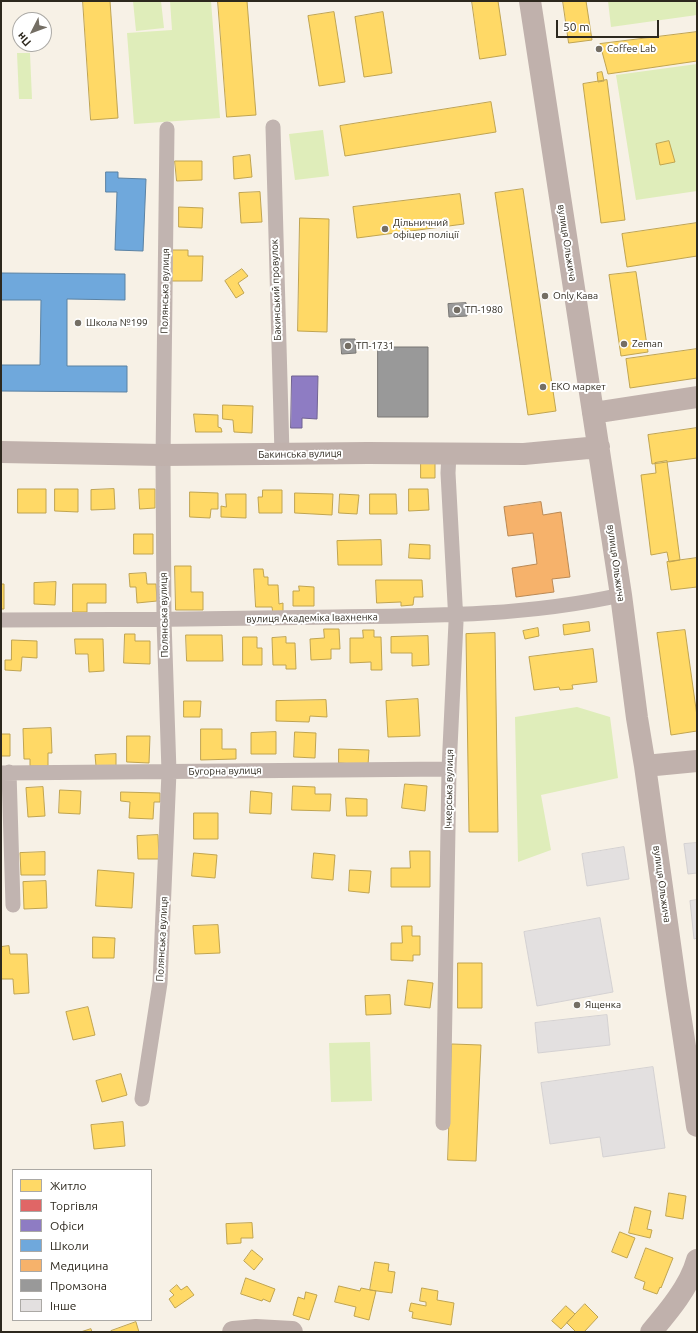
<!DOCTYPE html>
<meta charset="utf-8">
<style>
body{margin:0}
#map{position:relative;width:698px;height:1333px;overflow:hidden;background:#f7f1e6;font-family:Ubuntu,sans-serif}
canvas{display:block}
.frame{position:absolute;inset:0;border:2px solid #2d281e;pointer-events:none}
.legend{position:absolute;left:12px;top:1169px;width:140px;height:152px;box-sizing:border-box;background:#fff;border:1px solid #aba9a5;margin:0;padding:5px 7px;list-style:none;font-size:12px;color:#2d281e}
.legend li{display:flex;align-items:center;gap:8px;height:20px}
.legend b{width:20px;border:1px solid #aba9a5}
.north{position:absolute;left:12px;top:12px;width:40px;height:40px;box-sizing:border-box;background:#fff;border:1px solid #aba9a5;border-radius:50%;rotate:228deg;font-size:11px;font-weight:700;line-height:16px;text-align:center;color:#2d281e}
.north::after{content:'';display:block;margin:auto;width:14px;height:18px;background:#746e64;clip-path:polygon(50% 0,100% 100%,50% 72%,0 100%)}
.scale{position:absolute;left:556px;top:20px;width:103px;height:18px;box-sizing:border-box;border:2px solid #2d281e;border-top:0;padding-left:5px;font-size:12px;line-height:14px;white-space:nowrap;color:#2d281e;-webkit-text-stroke:3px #fff;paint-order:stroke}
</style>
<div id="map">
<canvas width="698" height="1333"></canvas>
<div class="frame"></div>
<ul class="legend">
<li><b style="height:11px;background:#ffd966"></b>Житло</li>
<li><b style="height:11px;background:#e06666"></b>Торгівля</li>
<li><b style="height:11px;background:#8e7cc3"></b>Офіси</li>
<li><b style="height:11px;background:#6fa8dc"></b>Школи</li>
<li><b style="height:11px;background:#f6b26b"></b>Медицина</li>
<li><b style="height:11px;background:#999"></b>Промзона</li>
<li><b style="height:11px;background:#e3e0e0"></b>Інше</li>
</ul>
<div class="north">Пн</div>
<div class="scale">50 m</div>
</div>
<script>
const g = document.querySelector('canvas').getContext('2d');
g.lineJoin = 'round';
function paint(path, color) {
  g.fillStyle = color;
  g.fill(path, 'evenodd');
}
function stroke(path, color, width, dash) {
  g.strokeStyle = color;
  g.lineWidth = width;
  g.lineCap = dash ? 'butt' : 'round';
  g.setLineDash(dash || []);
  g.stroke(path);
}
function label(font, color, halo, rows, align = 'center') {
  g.font = font + ' Ubuntu,sans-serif';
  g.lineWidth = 4;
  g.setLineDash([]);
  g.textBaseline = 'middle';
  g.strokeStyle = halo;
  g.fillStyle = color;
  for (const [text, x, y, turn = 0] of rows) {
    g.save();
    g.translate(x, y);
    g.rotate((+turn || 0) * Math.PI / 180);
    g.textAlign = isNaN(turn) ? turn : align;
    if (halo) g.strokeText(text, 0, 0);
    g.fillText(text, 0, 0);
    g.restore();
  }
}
paint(new Path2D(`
 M133,1h28l3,27 -28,3z
 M170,1h41l9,117 -86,6 -7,-91 45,-3z
 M608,1h89v14l-86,12z
 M17,53h13l2,46h-13z
 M697,64v127l-61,9 -20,-125z
 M323,130l6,46 -34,4 -6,-46z
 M577,707l33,10 8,61 -77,17 10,55 -33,12 -3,-145z
 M370,1042l2,59 -41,1 -2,-59z`), '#dfedba');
const homes = new Path2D(`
 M83,1h27l8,117 -27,2z
 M218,1h29l9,114 -29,2z
 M472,1h26l8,54 -26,4z
 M563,1h23l6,39 -23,3z
 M334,12l11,70 -26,4 -11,-70z
 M383,12l9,61 -28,4 -9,-60z
 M697,32v29l-89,13 -8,-30z
 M602,72l2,9 -6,1 -1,-9z
 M607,80l18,140 -24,3 -18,-139z
 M491,102l5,30 -151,24 -5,-30z
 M669,141l6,21 -15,3 -4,-21z
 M250,155l2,22 -18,2 -1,-22z
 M175,161h27v19l-25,1z
 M523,189l33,222 -28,4 -33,-222z
 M260,192l2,30 -21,1 -2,-30z
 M460,194l4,30 -107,14 -4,-31z
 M179,207l24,1 -1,20 -23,-1z
 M300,218l29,1 -2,113 -29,-1z
 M697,223v33l-70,11 -5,-33z
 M171,250h17v6h15l-1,25h-32z
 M242,269l6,7 -10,7 6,10 -8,5 -11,-17z
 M636,272l12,80 -27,4 -12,-81z
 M697,349v29l-67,10 -4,-29z
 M223,405l30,1 -1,27 -18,-1 -1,-12 -10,-1z
 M194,414l24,1v12l3,1 1,4h-26z
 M697,428v30l-45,6 -4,-29z
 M667,461l13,99 -11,2 -2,-10 -16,3 -10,-80 15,-2 -1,-10z
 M421,463h14v15h-14z
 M18,489h28v24h-28z
 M55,489h23v23l-23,-1z
 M114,489l1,20 -24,1v-20z
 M139,489h16v19l-15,1z
 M409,489h19l1,21 -20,1z
 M263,490h19v23h-23l-1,-16h4z
 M190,492l28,1v16h-7l-1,9 -20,-1z
 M295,493l38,1 -1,21 -37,-2z
 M226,494h20v24l-25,-1v-11l5,1z
 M340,494l19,1 -2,19 -18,-1z
 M370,494h26l1,20h-27z
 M134,534h19v20h-19z
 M381,540l1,25h-44l-1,-24z
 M410,544l20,1v14l-21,-1z
 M697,558v29l-26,3 -4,-28z
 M175,566h16v26h12v18h-27z
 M254,569h9l1,8h4v8h10l1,19 4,-1v10l-10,1 -1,-7h-16z
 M146,573l1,11h9l1,17 -20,2 -1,-16h-6l-1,-13z
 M376,580h46l1,17h-9l-1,8 -12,1v-4l-24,1z
 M56,582l-1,23 -21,-1v-21z
 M1,584h3v25h-3z
 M73,584h33v19h-19v9h-14z
 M299,586l15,1v19h-21v-15h6z
 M589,622l1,9 -26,4 -1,-10z
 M538,628l1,8 -14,3 -2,-8z
 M324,629h15l1,20h-9v10l-20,1 -1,-21 14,-1z
 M363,630h11v7h7l1,33h-11v-8l-21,1v-25h13z
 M685,630l12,86v15l-26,4 -14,-102z
 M495,633l3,199h-29l-3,-198z
 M125,634h10v7h15v23l-26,-1z
 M186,635h36l1,26h-36z
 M428,636l1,29 -17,1v-13h-21v-16z
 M243,637h14v11h5v17h-19z
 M286,637v6h9l1,26h-10v-4h-13l-1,-27z
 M75,639h28l1,32 -15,1 -1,-18h-12z
 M12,640l25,1v17l-15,-1 -1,14 -16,-1v-10h6z
 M593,649l4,33 -25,3 1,4 -13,1 -1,-3 -25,3 -5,-33z
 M418,699l2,37 -32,1 -2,-36z
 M326,700l1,17 -17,-1 -1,6 -33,-1v-20z
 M184,701h17l-1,16h-16z
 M51,728l1,25h-4v13h-18v-7h-6l-1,-30z
 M201,729h21v20h14v10l-35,1z
 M276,732v22h-25v-21z
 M295,732l21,1 -1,25 -21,-1z
 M1,734h9v22h-9z
 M127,736h23l-1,27 -22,-1z
 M339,749l30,1 -1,15 -29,-2z
 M116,754v12h-20l-1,-11z
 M405,784l22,2 -2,25 -23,-3z
 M293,786l22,1v7h16l-1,17 -38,-1z
 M43,787l2,29 -17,1 -2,-29z
 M60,790l21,1 -1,23 -21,-1z
 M251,791l21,2 -1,21 -21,-1z
 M121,792l39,1v9h-6l-1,17 -24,-1 1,-16 -9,-1z
 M346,798l21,1v17h-20z
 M194,813h24v26h-24z
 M158,835l1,24h-21l-1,-23z
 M410,851h20v36h-39v-19h19z
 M45,852v23h-24l-1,-22z
 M194,853l23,2 -2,23 -23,-2z
 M314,853l21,2 -2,25 -21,-2z
 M98,870l36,3 -2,35 -36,-2z
 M350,870l21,1 -2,22 -20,-2z
 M46,881l1,27 -23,1 -1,-27z
 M218,925l2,28 -25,1 -2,-28z
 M402,926h10v10h8v19h-7v6l-22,-1v-17h11z
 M93,937l22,1 -1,20h-21z
 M9,946l1,8h17l2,39 -15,1 -1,-15h-12v-32z
 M458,963h24v45h-24z
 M408,980l25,3 -3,25 -25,-3z
 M390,995l1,19 -25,1 -1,-19z
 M88,1007l7,28 -22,5 -7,-28z
 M452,1044l29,1 -5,116 -28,-1z
 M121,1074l6,21 -25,7 -6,-21z
 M123,1122l2,24 -31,3 -3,-24z
 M669,1193l17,3 -3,23 -17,-3z
 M635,1207l16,4 -4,18 5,1 -2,8 -21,-5z
 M252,1223l1,15h-12v5l-14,1 -1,-20z
 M620,1232l15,6 -8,20 -15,-6z
 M646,1248l27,10 -12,30 -1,-1 -3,7 -14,-5 2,-7 -10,-4z
 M252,1250l11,9 -9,11 -10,-9z
 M375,1262l14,2 -1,7 7,1 -3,21 -22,-3z
 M246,1278l29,11 -5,13 -7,-3 -1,2 -21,-7z
 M177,1285l4,5 6,-4 7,9 -19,13 -6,-9 5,-4 -4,-4z
 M339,1286l21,5 1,-3 15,3 -7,29 -15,-4 2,-9 -21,-5z
 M422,1288l16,3 -1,9 17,3 -3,22 -39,-7 1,-6 -4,-1 2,-8 15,3v-4l-6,-1z
 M306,1292l11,3 -8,25 -16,-5 5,-18 6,2z
 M585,1304l13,13 -14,15h-8l-9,-9z
 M566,1306l9,8 -14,15 -9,-8z
 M136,1322l3,10h-28v-1z
 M91,1329l1,3h-11z`);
paint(homes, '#ffd966');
stroke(homes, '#c0a450', 1);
const shops = new Path2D(`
 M547,293l1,6h-6v-5z`);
paint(shops, '#e06666');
stroke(shops, '#aa5350', 1);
const offices = new Path2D(`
 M292,376h26l-1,43 -15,-1v10h-11z`);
paint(offices, '#8e7cc3');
stroke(offices, '#716392', 1);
const schools = new Path2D(`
 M106,172h12v6l28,1 -3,72 -28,-1 2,-58h-11z
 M1,273l124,1v26l-58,-1v67h60v26l-126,-1v-26h39l1,-65h-40z`);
paint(schools, '#6fa8dc');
stroke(schools, '#5b82a3', 1);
const health = new Path2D(`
 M541,502l2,13 18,-3 9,65 -18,2 2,13 -38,5 -4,-29 25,-4 -4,-31 -25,3 -4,-29z`);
paint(health, '#f6b26b');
stroke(health, '#ba8954', 1);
const industry = new Path2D(`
 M466,303l1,13 -18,1 -1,-13z
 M341,339h14l1,14 -14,1z
 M378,347h50v70h-50z`);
paint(industry, '#999');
stroke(industry, '#797774', 1);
const building = new Path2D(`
 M697,843v30l-9,1 -4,-30z
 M624,847l5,32 -42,7 -5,-32z
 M697,900v38l-3,1 -4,-38z
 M600,918l13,74 -76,14 -13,-74z
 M607,1015l3,30 -72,8 -3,-30z
 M653,1067l12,81 -62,9 -3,-20 -50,7 -9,-61z`);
paint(building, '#e3e0e0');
stroke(building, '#d4d1d2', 1);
stroke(new Path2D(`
 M273,127l9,327
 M1,620c111,0 223,-1 334,-3 96,-1 192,-1 286,-22
 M9,772l4,133
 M1,773l448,-4
 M142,1099l18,-116 9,-211 -5,-152 -1,-160 4,-331
 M443,1123l6,-354 7,-147 -8,-149 1,-19`), '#c1b4b0', 15);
stroke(new Path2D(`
 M530,1l91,594 16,123 8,48 31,221 21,139
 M593,413l104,-16
 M1,452l162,3 205,-2 156,1 75,-7
 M645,766l52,-5
 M233,1332l23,-2 36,2
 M651,1332c17,-20 39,-46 46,-72`), '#c0b1ac', 22);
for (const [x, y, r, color] of [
 [599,49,4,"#746e64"],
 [385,229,4,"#746e64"],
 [545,296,4,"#746e64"],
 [457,310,4,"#746e64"],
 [78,323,4,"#746e64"],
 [624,344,4,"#746e64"],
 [348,346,4,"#746e64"],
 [543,387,4,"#746e64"],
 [577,1005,4,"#746e64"]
]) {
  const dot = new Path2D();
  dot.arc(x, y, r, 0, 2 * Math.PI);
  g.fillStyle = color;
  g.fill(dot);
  stroke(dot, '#fff', 1.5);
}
label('10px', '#2d281e', '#fff', [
 ["Coffee Lab",607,49],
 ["Дільничний",393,223],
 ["офіцер поліції",393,235],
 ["Only Кава",553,296],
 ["ТП-1980",465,310],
 ["Школа №199",86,323],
 ["Zeman",632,344],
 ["ТП-1731",356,346],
 ["ЕКО маркет",551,387],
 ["Ященка",585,1005]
], 'left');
label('10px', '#2d281e', '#fff', [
 ["вулиця Ольжича",567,243,81],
 ["Бакинський провулок",276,290,-92],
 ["Полянська вулиця",165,291,-89],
 ["Бакинська вулиця",300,454,-1],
 ["вулиця Ольжича",616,563,82],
 ["Полянська вулиця",164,615,-91],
 ["вулиця Академіка Івахненка",312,618,-1],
 ["Бугорна вулиця",225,771,-1],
 ["Ічкерська вулиця",449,789,-89],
 ["вулиця Ольжича",662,884,82],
 ["Полянська вулиця",162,939,-87]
]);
</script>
